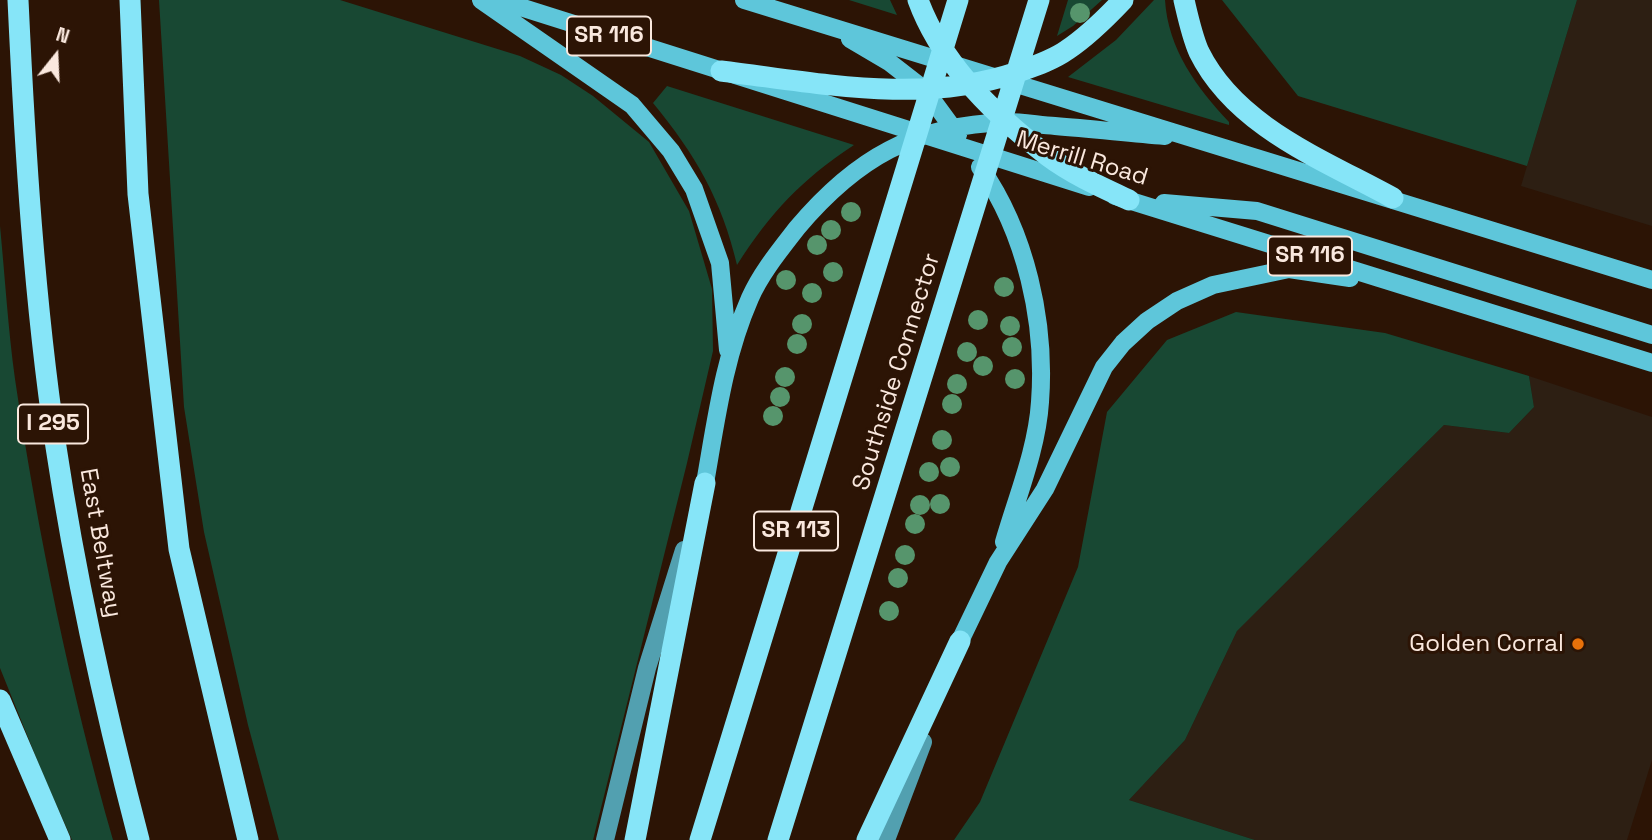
<!DOCTYPE html>
<style>
body{margin:0}
#map{position:relative;width:1652px;height:840px;overflow:hidden;background:#2c1405;font-family:"Space Grotesk",sans-serif}
canvas{display:block}
.north{position:absolute;left:21px;top:21px;width:70px;height:70px;-webkit-text-stroke:5px #2c1405;paint-order:stroke;rotate:18deg;font-size:19px;font-weight:700;line-height:28px;text-align:center;color:#fae8de}
.north::after{content:'';display:block;margin:auto;width:24px;height:32px;background:#fae8de;clip-path:polygon(50% 0,100% 100%,50% 72%,0 100%)}
</style>
<div id="map">
<canvas width="1652" height="840"></canvas>
<div class="north">N</div>
</div>
<script>
const g = document.querySelector('canvas').getContext('2d');
g.lineJoin = 'round';
function paint(path, color) {
  g.fillStyle = color;
  g.fill(path, 'evenodd');
}
function stroke(path, color, width, dash) {
  g.strokeStyle = color;
  g.lineWidth = width;
  g.lineCap = dash ? 'butt' : 'round';
  g.setLineDash(dash || []);
  g.stroke(path);
}
function label(font, color, halo, rows, align = 'center') {
  g.font = font + ' "Space Grotesk",sans-serif';
  g.lineWidth = 6;
  g.setLineDash([]);
  g.textBaseline = 'middle';
  g.strokeStyle = halo;
  g.fillStyle = color;
  for (const [text, x, y, turn = 0] of rows) {
    g.save();
    g.translate(x, y);
    g.rotate((+turn || 0) * Math.PI / 180);
    g.textAlign = isNaN(turn) ? turn : align;
    if (halo) g.strokeText(text, 0, 0);
    g.fillText(text, 0, 0);
    g.restore();
  }
}
paint(new Path2D(`
 M1577,0h75v226l-131,-40z
 M1529,376l123,41v343l-25,80h-372l-126,-40 56,-60 52,-109 207,-206 65,8 25,-26z`), '#2d1f13');
paint(new Path2D(`
 M159,0h181l180,56 41,19 32,21 56,46 40,69 23,78 1,62 -26,112 -94,377h-314l-31,-115 -44,-193 -20,-125z
 M849,0h41l7,15z
 M1068,0h34l-29,26 -16,10z
 M1154,0h11c3,49 32,88 64,122v3l-161,-48 48,-37z
 M1222,0h355l-50,166 -229,-70z
 M667,86l187,59c-53,35 -83,67 -117,120 -15,-65 -42,-111 -84,-162z
 M0,226c5,51 8,102 15,153 23,156 55,310 98,461h-41l-28,-63 -44,-109z
 M1236,312l149,21 144,43 5,31 -25,26 -65,-8 -207,206 -52,109 -56,60 126,40h-301l26,-38 98,-235 29,-155 60,-72z`), '#184833');
stroke(new Path2D(`
 M605,840l42,-172 37,-118
 M886,840l37,-98`), '#52a0b0', 18);
stroke(new Path2D(`
 M481,0l151,105 39,46 23,38 26,74 8,87
 M498,0l591,187
 M744,0l908,280
 M850,39l39,23 36,28 33,45
 M980,167c46,66 66,155 60,235 -3,47 -23,95 -36,140
 M1115,196l537,167
 M1164,203l93,8 395,124
 M705,483c11,-62 19,-126 45,-185 11,-25 30,-48 47,-70 59,-70 117,-103 210,-106 16,0 32,3 48,4 37,3 74,7 110,10
 M960,641l38,-79 47,-73 59,-122 19,-24 24,-22 30,-20 36,-16 76,-16 61,9`), '#5ec6da', 18);
stroke(new Path2D(`
 M18,0c7,150 16,299 38,447 20,133 49,263 83,393
 M130,0l8,194 41,355 69,291
 M918,0c23,63 77,116 130,156 24,18 53,31 81,44
 M1184,0c4,17 8,36 15,52 37,75 125,108 194,146
 M721,71c99,12 200,34 297,1 17,-6 35,-12 49,-22 21,-14 39,-32 56,-50
 M0,700l60,140
 M635,840l70,-357
 M700,840l258,-840
 M778,840l261,-840
 M867,840l93,-199`), '#86e5f8', 21);
g.fillStyle = '#56956c';
for (const [x, y] of [
 [1080,13],
 [851,212],
 [831,230],
 [817,245],
 [833,272],
 [786,280],
 [1004,287],
 [812,293],
 [978,320],
 [802,324],
 [1010,326],
 [797,344],
 [1012,347],
 [967,352],
 [983,366],
 [785,377],
 [1015,379],
 [957,384],
 [780,397],
 [952,404],
 [773,416],
 [942,440],
 [950,467],
 [929,472],
 [940,504],
 [920,505],
 [915,524],
 [905,555],
 [898,578],
 [889,611]
]) {
  g.beginPath();
  g.arc(x, y, 10, 0, 2 * Math.PI);
  g.fill();
}
for (const [x, y, r, color] of [
 [1578,644,7,"#e8710a"]
]) {
  const dot = new Path2D();
  dot.arc(x, y, r, 0, 2 * Math.PI);
  g.fillStyle = color;
  g.fill(dot);
  stroke(dot, '#2c1405', 2.5);
}
for (const [x, y, w] of [
 [609,36,84],
 [1310,256,84],
 [53,424,70],
 [796,531,84]
]) {
  const box = new Path2D();
  box.roundRect(x - w / 2, y - 19.5, w, 39, 5);
  g.fillStyle = '#2c1405';
  g.fill(box);
  stroke(box, '#fae8de', 2);
}
label('bold 23px', '#fae8de', null, [
 ["SR 116",609,36],
 ["SR 116",1310,256],
 ["I 295",53,424],
 ["SR 113",796,531]
]);
label('24px', '#fae8de', '#2c1405', [
 ["Merrill Road",1082,159,17],
 ["Southside Connector",897,372,-73],
 ["East Beltway",100,543,80]
]);
label('24px', '#fae8de', '#2c1405', [
 ["Golden Corral",1564,644]
], 'right');
</script>
